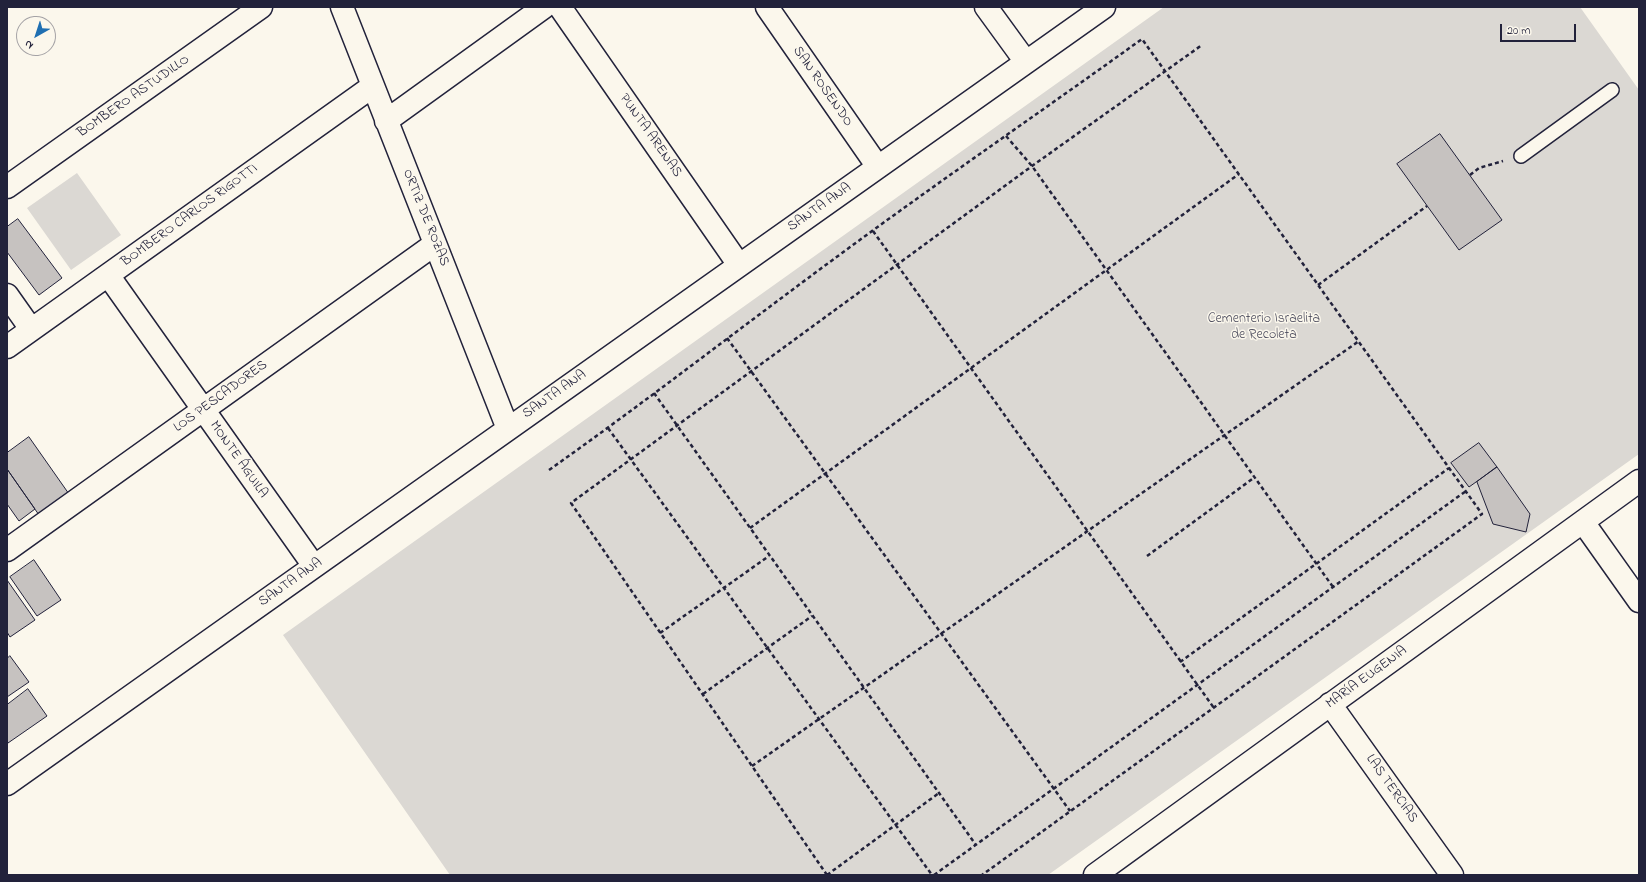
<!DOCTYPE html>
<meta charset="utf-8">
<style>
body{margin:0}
#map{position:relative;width:1646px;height:882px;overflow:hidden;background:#fbf7ec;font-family:"Indie Flower",sans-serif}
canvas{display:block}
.frame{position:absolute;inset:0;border:8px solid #22223b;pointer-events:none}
.north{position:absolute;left:16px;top:16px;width:40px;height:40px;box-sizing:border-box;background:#fbf7ec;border:1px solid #a4a2a5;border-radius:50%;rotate:219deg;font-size:11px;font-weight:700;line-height:16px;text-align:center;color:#22223b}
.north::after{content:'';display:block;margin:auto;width:14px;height:18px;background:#1f6fb2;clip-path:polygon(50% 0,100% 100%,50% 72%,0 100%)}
.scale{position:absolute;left:1500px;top:24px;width:76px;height:18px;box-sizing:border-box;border:2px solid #22223b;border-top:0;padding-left:5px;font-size:12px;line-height:14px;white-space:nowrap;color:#22223b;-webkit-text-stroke:3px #fbf7ec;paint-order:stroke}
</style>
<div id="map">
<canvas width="1646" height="882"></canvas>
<div class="frame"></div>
<div class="north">N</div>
<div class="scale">20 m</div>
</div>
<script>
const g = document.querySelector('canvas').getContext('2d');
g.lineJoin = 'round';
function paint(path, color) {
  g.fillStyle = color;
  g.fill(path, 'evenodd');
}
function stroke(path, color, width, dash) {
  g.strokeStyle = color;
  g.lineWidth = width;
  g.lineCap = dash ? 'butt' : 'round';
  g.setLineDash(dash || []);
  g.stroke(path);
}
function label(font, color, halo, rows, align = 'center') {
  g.font = font + ' "Indie Flower",sans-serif';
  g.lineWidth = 3;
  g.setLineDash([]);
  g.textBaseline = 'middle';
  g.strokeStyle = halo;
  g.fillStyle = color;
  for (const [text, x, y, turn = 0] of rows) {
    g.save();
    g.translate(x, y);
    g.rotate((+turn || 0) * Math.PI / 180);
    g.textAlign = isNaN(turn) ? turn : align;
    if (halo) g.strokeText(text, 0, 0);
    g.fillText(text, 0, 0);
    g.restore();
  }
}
paint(new Path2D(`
 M1164,7h416l59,83v364l-591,421h-598l-167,-240z
 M77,173l44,62 -50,35 -44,-62z`), '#dbd8d3');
const building = new Path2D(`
 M1440,134l62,86 -43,30 -62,-86z
 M18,219l44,59 -23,17 -32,-43v-25z
 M29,437l40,57 -30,21 -32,-46v-16z
 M1479,443l18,24 -28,20 -18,-24z
 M1497,467l33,47 -4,18 -33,-8 -16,-42z
 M7,469l28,40 -16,12 -12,-17z
 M34,560l27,40 -24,16 -27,-39z
 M7,580l28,40 -25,17 -3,-5z
 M10,656l19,26 -22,15v-38z
 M28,689l19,27 -39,27 -1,-2v-36z`);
paint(building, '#c6c2c0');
stroke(building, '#22223b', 1);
const lane = new Path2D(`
 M1521,156l91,-66`);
const street = new Path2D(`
 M342,7l166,422
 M560,7l179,258
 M767,7l111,160
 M986,7l40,55
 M386,121l158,-114
 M7,187l254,-180
 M108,275l206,291
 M7,295l24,34
 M7,347l366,-261
 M1583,522l56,79
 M7,550l428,-306
 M1330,704l122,171
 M7,784l1097,-777
 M1095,875l544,-394`);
stroke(lane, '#22223b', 16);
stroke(street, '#22223b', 25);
stroke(new Path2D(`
 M1006,136l26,30 301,421
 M1470,175l9,-7 24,-7
 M873,231l341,477
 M1318,285l109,-79
 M727,338l343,473
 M654,393l322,452
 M608,428l324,447
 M549,470c99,-70 195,-145 293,-217 99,-73 200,-142 300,-214l340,475 -500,361
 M750,528l489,-354
 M1147,556l108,-79
 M660,633l109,-77
 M1180,662l269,-194
 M703,694l109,-78
 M752,766l607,-425
 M827,875l-256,-372 461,-337 170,-121
 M827,875l112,-82
 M934,875l532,-384`), '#22223b', 2.5, [4, 3]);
stroke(lane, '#fbf7ec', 13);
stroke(street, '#fbf7ec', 22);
label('14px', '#22223b', '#fbf7ec', [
 ["SAN ROSENDO",822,87,55],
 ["BOMBERO ASTUDILLO",134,97,-35],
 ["PUNTA ARENAS",650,136,55],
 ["SANTA ANA",820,208,-35],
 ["BOMBERO CARLOS RIGOTTI",190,216,-36],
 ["ORTIZ DE ROZAS",425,218,68],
 ["SANTA ANA",555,395,-35],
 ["LOS PESCADORES",221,397,-36],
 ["MONTE ÁGUILA",238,460,55],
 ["SANTA ANA",291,583,-35],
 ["MARÍA EUGENIA",1367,678,-36],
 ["LAS TERCIAS",1391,789,55]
]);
label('14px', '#505061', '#fbf7ec', [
 ["Cementerio Israelita",1264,320],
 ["de Recoleta",1264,336]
]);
</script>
